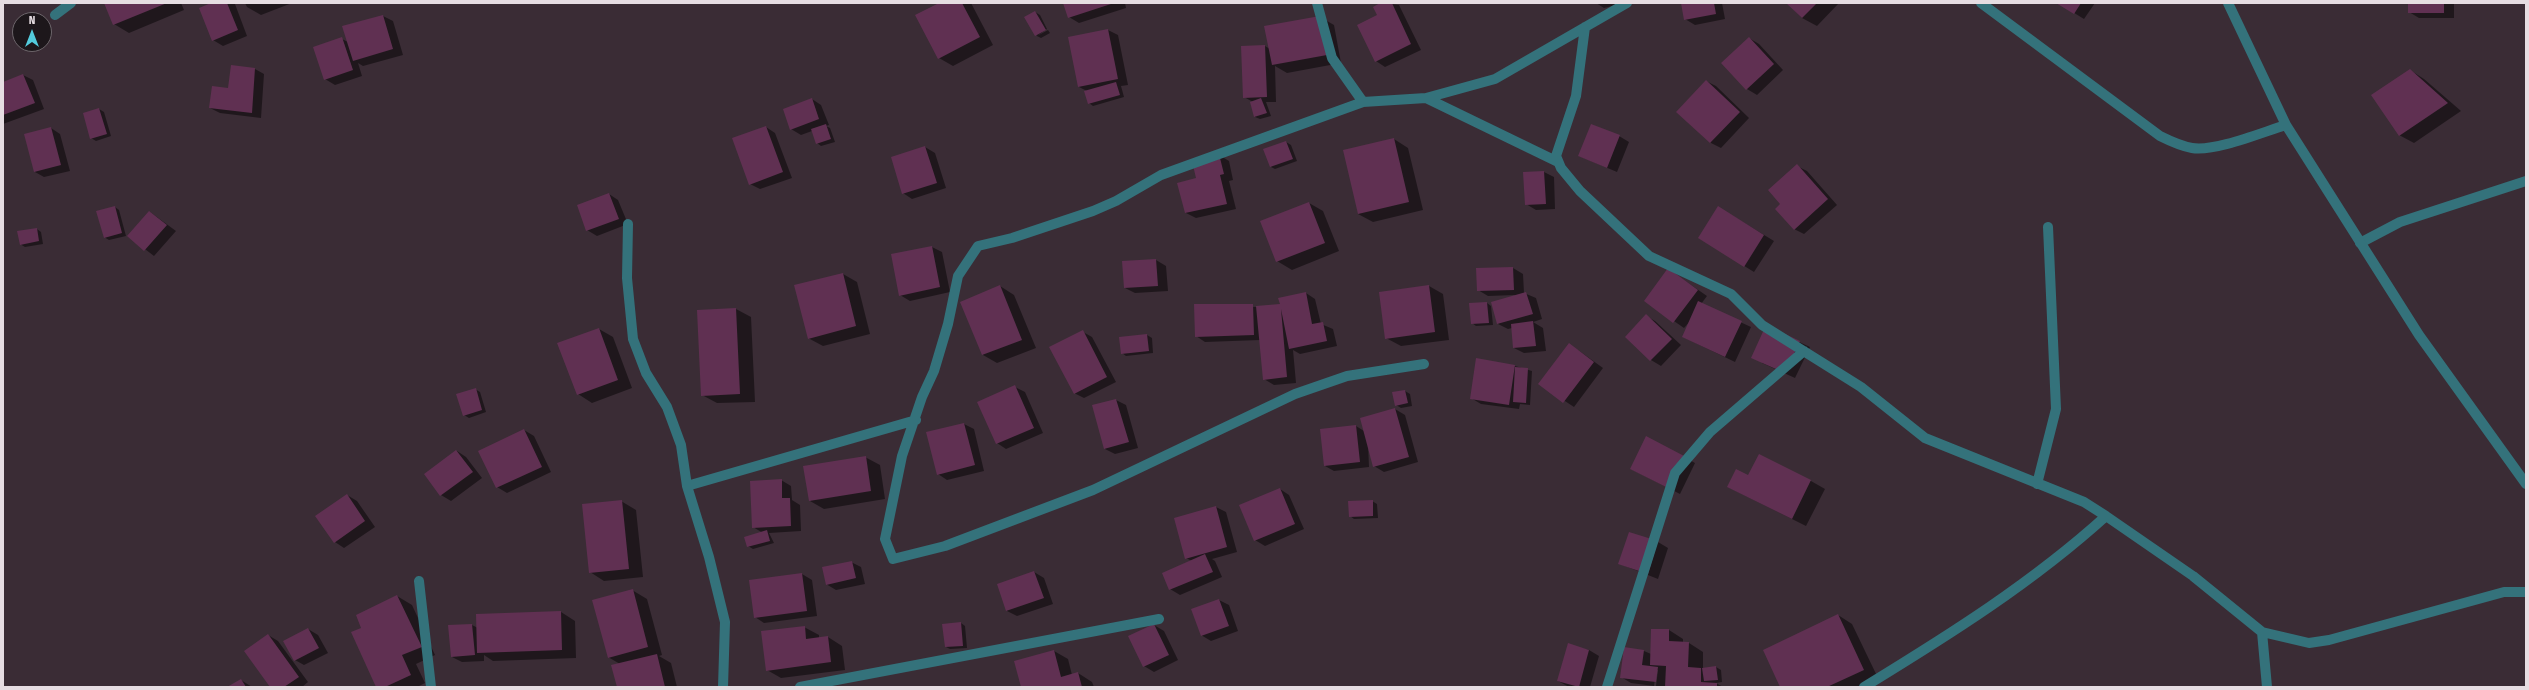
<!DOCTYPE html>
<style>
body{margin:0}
#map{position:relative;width:2529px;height:690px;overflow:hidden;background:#3a2c35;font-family:"Fira Sans Condensed",sans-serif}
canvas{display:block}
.frame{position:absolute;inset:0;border:4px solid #e6dde2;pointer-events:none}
.north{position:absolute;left:12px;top:12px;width:40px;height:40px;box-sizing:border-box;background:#1d171b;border:1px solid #6d666b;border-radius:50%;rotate:0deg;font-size:11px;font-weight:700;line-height:16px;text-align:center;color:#e6dde2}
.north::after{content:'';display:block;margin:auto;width:14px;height:18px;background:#53cbdc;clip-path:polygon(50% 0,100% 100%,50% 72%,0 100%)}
</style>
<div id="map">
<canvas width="2529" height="690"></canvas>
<div class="frame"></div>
<div class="north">N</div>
</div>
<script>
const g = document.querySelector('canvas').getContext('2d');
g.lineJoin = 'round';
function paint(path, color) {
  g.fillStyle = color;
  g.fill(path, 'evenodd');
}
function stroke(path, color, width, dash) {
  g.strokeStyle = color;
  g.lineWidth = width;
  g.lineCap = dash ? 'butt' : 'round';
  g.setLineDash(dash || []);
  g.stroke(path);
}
paint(new Path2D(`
 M106,3h75l3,7 -55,23 -15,-9z
 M214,3l21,1 12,32 -24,10 -10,-6z
 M245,3h47l-31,12 -14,-8z
 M941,3h30l22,42 -40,21 -14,-8z
 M1064,3h61l1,5 -47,15 -10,-6z
 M1383,3l16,2 22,45 -36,17 -9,-6z
 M1596,3h28l-20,5z
 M1682,3h40l3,16 -30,6 -10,-6z
 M1787,3h52l-22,23 -15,-8z
 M2058,3h37l-11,16z
 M2409,3h45v15h-35l-10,-6z
 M1035,12l5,3 7,14 -10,7 -11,-19z
 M383,16l10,5 10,34 -40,11 -5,-3 4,13 -27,9 -10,-6 17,-40 6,3z
 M1320,17l14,8 7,38 -54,10 -12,-7 1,36h-10l5,14 -11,3 -5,-2 -4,-14 2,-1 -9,-5 21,-51 5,3z
 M1048,30l2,3 -9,5 -4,-2z
 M1108,30l10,5 10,50 -7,1 3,11 -31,9 -4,-3 -2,-12 -8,-4z
 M1749,38l10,6 24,26 -26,25 -10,-6 -24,-26z
 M255,69l9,5 -3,44 -41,-5 -10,-5z
 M2410,70l14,9 37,32 -47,32 -15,-8z
 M23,75l10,5 11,29 -41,15v-41z
 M1706,81l10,5 33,32 -28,30 -10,-5 -34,-31z
 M812,99l9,6 8,20 -3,1 4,2 5,14 -14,4 -4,-3 -5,-12 -11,4 -10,-6z
 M99,109l5,3 7,24 -15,5 -5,-3z
 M766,127l9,6 17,45 -32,11 -10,-5z
 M51,128l9,6 10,37 -26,6 -9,-5z
 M1619,136l10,6 -12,30 -38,-16z
 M1394,139l14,9 15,62 -50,12 -15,-8z
 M1286,142l5,3 6,16 -22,8 -4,-2z
 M925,147l10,6 11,35 -34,11 -9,-6z
 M1219,155l10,6 4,19 -4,1 7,28 -40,9 -10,-5 -7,-30 19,-4z
 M1797,166l10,5 30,34 -33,29 -10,-5 -12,-25z
 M1544,172l10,5 1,32 -19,1 -10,-6 -2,-31z
 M609,194l9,6 10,24 -31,12 -10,-6z
 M1309,203l14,8 16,40 -47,19 -15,-9z
 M115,207l4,3 7,26 -17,4 -5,-3z
 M150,212l26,19 -22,25 -26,-20z
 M1728,213l46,28 -20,31 -55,-34z
 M37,229l4,3 2,12 -18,3 -5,-3z
 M932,247l10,5 8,40 -40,9 -10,-6z
 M1156,260l10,6 2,25 -33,2 -10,-5 -2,-26z
 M1513,268l10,6 1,19 12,5 6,21 -9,3 10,6 3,23 -22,2 -10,-5 -2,-20 -4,1 -10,-5 17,-29 -27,1 -10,-6 -1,-21z
 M1668,269l39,27 -6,8 50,23 -16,35 -52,-25 8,-17 -7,8 -39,-27z
 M843,274l14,8 13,52 -47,12 -15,-8z
 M1000,286l14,9 22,53 -39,15 -14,-8 -21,-53z
 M1429,286l14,8 6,46 -48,6 -15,-8z
 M1306,293l9,6 6,25 12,5 4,17 -37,8 -7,-4 3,33 -22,2 -10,-6 -4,-39 -55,2 -9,-6 -1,-31 61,2 25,-2z
 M1487,303l4,3 2,19 -17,1 -4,-3z
 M736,309l15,8 4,85 -38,1 -15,-8 -4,-84z
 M1646,316l9,5 26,24 -20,21 -10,-6 -25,-23z
 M1767,327l43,20 -15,31 -33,-15z
 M599,329l14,8 19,51 -40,15 -14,-9z
 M1083,332l9,5 24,45 -32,16 -10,-5z
 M1147,335l5,3 1,15 -27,3 -4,-3z
 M1578,350l25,18 -29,39 -35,-23z
 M1477,359l38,7 17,5 -2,34 -10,-1 -1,5 -38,-5 -10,-6z
 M1015,387l10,5 18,41 -37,16 -9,-6z
 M475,389l5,3 6,20 -17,6 -5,-3z
 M1405,391l5,3 2,12 -11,2 -5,-3z
 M1116,400l10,5 12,43 -23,6 -10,-5z
 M1395,409l10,6 13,47 -34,10 -10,-6 -6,-23 1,24 -35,4 -9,-5 31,-40 8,5z
 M964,424l10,5 10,42 -37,9 -9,-6z
 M524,430l10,6 17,36 -44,21 -10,-6 -17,-36z
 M457,451l9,6 16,21 -31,23 -10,-6 -16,-21z
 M865,457l15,8 5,34 -61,10 -14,-8z
 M1686,458l9,5 -15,31 -49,-25z
 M1749,477l62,4 14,8 -19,37 -78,-39z
 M781,480l10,6 1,14 8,5 1,26 -32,2 5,10 -21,6 -5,-3 15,-13 -10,-6z
 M1280,489l9,6 15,34 -39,17 -10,-6z
 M347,495l10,6 18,26 -31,21 -9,-6z
 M621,501l15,9 7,67 -39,4 -14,-9z
 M1372,501l5,3 1,14 -24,1 -4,-3z
 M1216,507l10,5 11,40 -25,7 3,2 7,16 -42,18 -10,-6 22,-28 -6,-3z
 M1658,542l10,6 -10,31 -38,-15z
 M851,562l10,5 4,17 -29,6 -10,-6z
 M1034,572l10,6 9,26 -36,12 -10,-5 -9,-26z
 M802,574l10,6 5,36 -53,7 -9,-6z
 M632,590l15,9 15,56 -3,1 12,7 6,24h-59l2,-23 -12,-7z
 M397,596l15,9 23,50 -19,9 9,19 -8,4h-39l-15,-59z
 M1219,600l10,5 9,26 -27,10 -10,-6z
 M561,612l14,9 1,37 -83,3 -9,-6v6l-22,1 -10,-5 20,-32 6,3z
 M1838,615l14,9 26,54 -19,9h-77z
 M961,623l4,3 2,22 -17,1 -4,-2z
 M1154,625l10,6 14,29 -24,12 -10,-6z
 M804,627l15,8v3l9,-1 14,9 3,24 -64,8 -14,-8z
 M308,629l10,6 10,18 -24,12 -9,-5z
 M1669,630l14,9v4h6l14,9v17l13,-2 5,3 1,12 -6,1 7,4 -67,-1 2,-16h-2l-2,16 -23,-3 -10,-6 4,-29 19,3 7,3z
 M268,635l10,6 30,41 -6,5h-31z
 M1568,645l21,5 10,6 -9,31h-21l-11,-6z
 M1054,651l14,8 4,16 6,-2 14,9 2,5h-72z
 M241,680l11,7h-23z`), '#0007');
paint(new Path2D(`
 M104,3h63l-54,22z
 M211,3h16l11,27 -26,11 -13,-33z
 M939,3h23l18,34 -42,22 -23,-44z
 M1063,3h51l-46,15z
 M1380,3h12l19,41 -36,18 -18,-37 20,-10 -4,-8z
 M1681,3h33l2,11 -32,6z
 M1786,3h31l-15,15z
 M2056,3h25l-7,11z
 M2408,3h36v10h-36z
 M1035,11l11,19 -11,6 -11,-19z
 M383,15l10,34 -40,12 -11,-35z
 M1320,16l7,39 -55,10 -8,-39z
 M1108,29l10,50 -40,8 -10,-50z
 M342,37l11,33 -29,10 -11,-33z
 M1749,37l25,27 -28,26 -25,-27z
 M1265,45l2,52 -24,1 -2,-52z
 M231,65l24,3 -3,45 -43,-5 3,-22 16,2z
 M2410,69l38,34 -49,33 -28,-41z
 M23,74l12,29 -32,12v-33z
 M1706,80l34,32 -30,31 -34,-31z
 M1116,82l4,13 -32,9 -4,-13z
 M812,98l7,21 -29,11 -7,-21z
 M1261,98l6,15 -13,4 -4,-15z
 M99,108l8,26 -17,5 -7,-26z
 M826,124l5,15 -15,5 -5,-15z
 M1591,124l29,11 -13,33 -29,-12z
 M766,126l17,46 -34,13 -17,-47z
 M51,127l10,38 -27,7 -10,-38z
 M1394,138l15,64 -51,12 -15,-64z
 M1286,141l7,18 -23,8 -7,-18z
 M925,146l12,37 -35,11 -11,-37z
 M1219,154l5,20 -4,1 7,29 -42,9 -8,-30 19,-5 -4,-17z
 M1797,164l31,35 -34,31 -19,-21 5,-5 -12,-14z
 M1544,171l2,33 -21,1 -2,-33z
 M609,193l10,26 -33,12 -9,-26z
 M1309,202l16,41 -49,19 -16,-41z
 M115,206l7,27 -18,5 -8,-27z
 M1718,206l46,29 -20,32 -46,-29z
 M149,211l18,14 -23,26 -17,-15z
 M37,228l2,13 -19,4 -3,-14z
 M932,246l8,41 -41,9 -8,-42z
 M1156,259l2,27 -34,2 -2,-27z
 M1513,267l1,23 -37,1 -1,-23z
 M1668,268l30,22 -25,33 -29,-22z
 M843,273l13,53 -48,13 -14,-54z
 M1000,285l22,55 -40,15 -22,-53z
 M1429,285l6,47 -50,7 -6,-47z
 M1306,292l6,32 11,-2 4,19 -38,8 -8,-40 6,68 -24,3 -7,-74 24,-2 -2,-6z
 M1526,292l7,22 -36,10 -6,-22z
 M1698,301l44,20 -17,36 -43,-20z
 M1487,302l2,21 -18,1 -2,-21z
 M1194,304h59l1,31 -59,2z
 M736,308l4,86 -39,2 -4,-86z
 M1646,314l26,25 -22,22 -25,-24z
 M1533,321l3,25 -23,2 -2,-24z
 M1766,325l34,16 -15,32 -34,-15z
 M599,328l19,52 -41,15 -20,-52z
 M1083,330l24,47 -33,17 -25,-47z
 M1147,334l2,17 -28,3 -2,-17z
 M1569,343l25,19 -31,41 -25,-19z
 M1476,358l39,7 -6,40 -39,-6z
 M1515,367l13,1 -2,35 -13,-1z
 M1015,385l19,43 -38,16 -19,-42z
 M476,388l6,22 -19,6 -7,-22z
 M1405,390l3,13 -13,3 -3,-14z
 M1116,399l13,43 -25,7 -12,-44z
 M1395,408l14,49 -36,10 -13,-49z
 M964,423l11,42 -38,10 -11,-43z
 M1356,425l4,37 -36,4 -4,-37z
 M524,429l18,38 -46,21 -18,-37z
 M1646,436l40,21 -16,32 -40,-20z
 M456,450l17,22 -33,24 -16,-22z
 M1759,454l52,26 -19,39 -65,-32 9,-18 12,6z
 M866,456l5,35 -62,10 -6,-35z
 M782,479v19h8l1,28 -39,2 -2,-47z
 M1280,488l15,36 -41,17 -15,-36z
 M347,494l18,27 -31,22 -19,-27z
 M622,500l7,69 -40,4 -7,-69z
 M1373,500v16l-24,1 -1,-16z
 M1216,506l11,41 -42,12 -11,-41z
 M767,530l3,11 -23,6 -3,-10z
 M1629,532l29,9 -10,33 -30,-10z
 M1205,554l8,18 -44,18 -7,-17z
 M852,561l4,17 -30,7 -4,-18z
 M1034,571l10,27 -38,13 -9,-27z
 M802,573l5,38 -53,7 -5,-38z
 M633,589l15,58 -40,11 -16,-58z
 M397,595l25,52 -20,8 9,20 -26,12h-9l-25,-55 10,-4 -5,-13z
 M1219,599l10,27 -28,10 -10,-27z
 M561,611l1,39 -85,3 -1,-39z
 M1838,614l26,56 -37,17h-47l-17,-37z
 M961,622l2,24 -18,1 -3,-23z
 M472,624l3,31 -24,2 -3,-32z
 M1154,624l15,31 -26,12 -15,-31z
 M805,626l1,13 22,-3 3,26 -65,9 -5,-40z
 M308,628l11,20 -25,13 -11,-20z
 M1651,629h18v12l20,1 -1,25 13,1v14l16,1v4h-52l1,-21 -16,-1z
 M268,634l31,43 -15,10h-14l-26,-36z
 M1568,643l21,7 -10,37 -22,-6z
 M1624,647l20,3 -2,15 16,2 -2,15 -36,-4z
 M1054,650l7,27 17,-5 4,15h-61l-7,-26z
 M657,654l8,33h-48l-6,-22z
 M1716,666l2,14 -14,1 -2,-13z
 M241,679l5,8h-19z`), '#603052');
stroke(new Path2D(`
 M2360,243l40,-21 126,-41`), '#34727b', 10);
stroke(new Path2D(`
 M1317,3l15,55 31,44
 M1981,3l179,133c10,5 21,10 32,12 23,4 71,-16 94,-23
 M2228,3l58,122 133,210 107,149
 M55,15l16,-12
 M1585,27l-9,69 -20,60 5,12 19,23 69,65 82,38 31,31 99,62 64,51 159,64 22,14 87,60 69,56 47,11 20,-3 175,-48h22
 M1426,98l132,64
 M628,224l-1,54 6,61 13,34 21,34 14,38 6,41 22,71 16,65 -2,65
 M1424,364l-77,12 -52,18 -202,96 -148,56 -52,13 -8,-20 17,-83 20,-59 12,-26 14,-47 10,-48 20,-30 34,-8 81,-27 23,-10 45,-26 202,-73 63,-4 69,-19 132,-76
 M2037,484l19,-75 -8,-182
 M687,486l229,-66
 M419,581l12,106
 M2262,632l5,55
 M800,687l359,-68
 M1607,687l68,-214 35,-41 94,-81
 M1864,687c85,-52 168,-104 242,-171`), '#34727b', 10);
</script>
